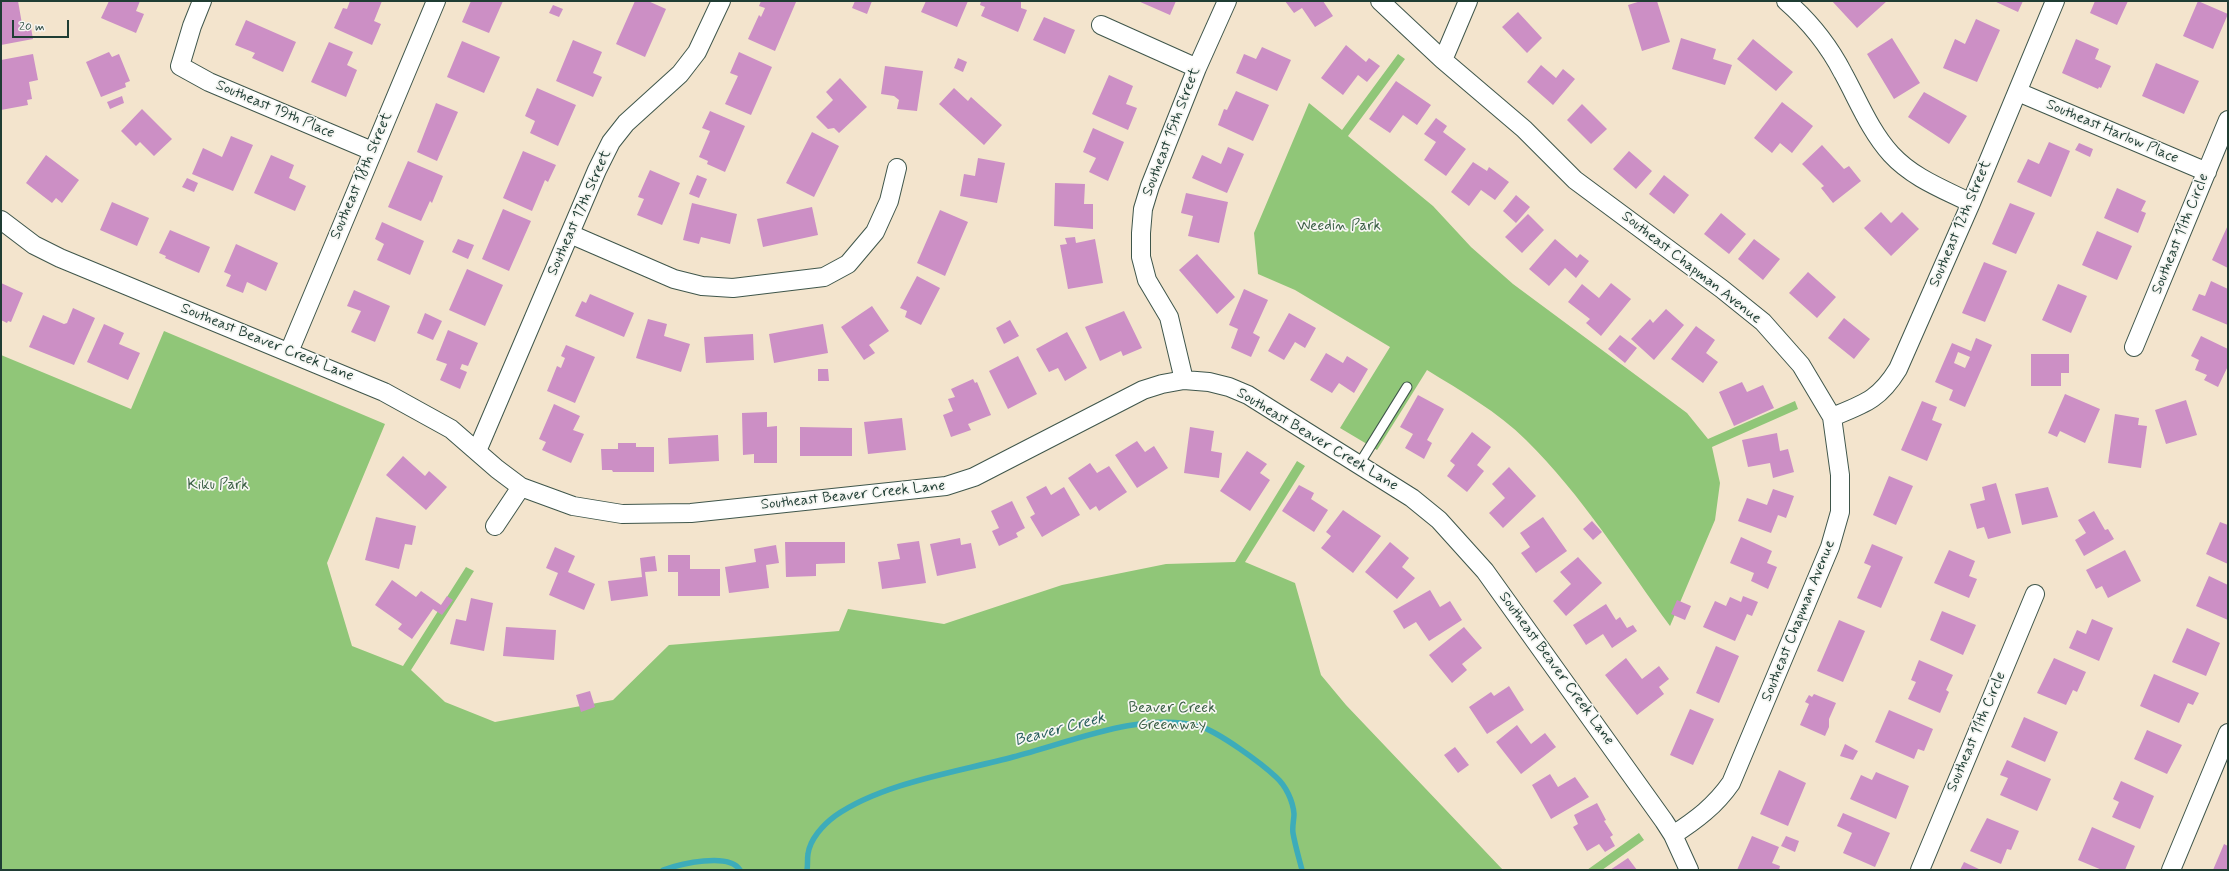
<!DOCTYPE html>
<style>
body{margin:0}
#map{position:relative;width:2229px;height:871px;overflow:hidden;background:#f3e4cd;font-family:Mynerve,sans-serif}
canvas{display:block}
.frame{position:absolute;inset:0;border:2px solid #1f3d34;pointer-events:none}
.scale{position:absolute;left:12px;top:20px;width:57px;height:18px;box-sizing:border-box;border:2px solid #1f3d34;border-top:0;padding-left:5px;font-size:12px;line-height:14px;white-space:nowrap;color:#1f3d34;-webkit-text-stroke:3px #f6f6f2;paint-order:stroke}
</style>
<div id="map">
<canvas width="2229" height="871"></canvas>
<div class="frame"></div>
<div class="scale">20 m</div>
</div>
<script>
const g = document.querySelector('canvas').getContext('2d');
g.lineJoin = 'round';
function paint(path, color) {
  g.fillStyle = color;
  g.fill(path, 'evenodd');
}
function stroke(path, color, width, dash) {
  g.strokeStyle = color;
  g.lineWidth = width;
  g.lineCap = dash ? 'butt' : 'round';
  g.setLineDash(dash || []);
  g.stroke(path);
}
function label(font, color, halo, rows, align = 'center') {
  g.font = font + ' Mynerve,sans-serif';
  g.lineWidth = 3.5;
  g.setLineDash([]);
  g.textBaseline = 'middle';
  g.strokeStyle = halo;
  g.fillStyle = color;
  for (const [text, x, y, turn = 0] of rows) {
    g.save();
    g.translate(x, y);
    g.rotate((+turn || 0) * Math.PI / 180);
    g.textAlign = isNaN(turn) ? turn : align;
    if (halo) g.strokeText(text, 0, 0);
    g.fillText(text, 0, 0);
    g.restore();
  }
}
paint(new Path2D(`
 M1398,54l7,5 -57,77 85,70 38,41 42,37 174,129 21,26 87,-38 3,8 -86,38 8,36 -5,37 -45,106c-46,-63 -88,-131 -144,-186 -28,-28 -65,-49 -99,-70l-50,80 -37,-22 50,-81 -95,-57 -37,-16 -4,-41 55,-130 33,27z
 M164,331l221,93 -58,139 25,83 51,20 63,-99 8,4 -63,99 34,32 50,20 118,-22 56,-55 170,-14 9,-22 96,15 118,-39 104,-21 69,-2 62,-101 8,5 -60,96 50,21 26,92 25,30 157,165h-1502v-515l130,54z
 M1639,833l5,7 -42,30h-15z`), '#90c678');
stroke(new Path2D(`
 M663,870c17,-6 66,-18 77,0
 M807,870c1,-5 0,-11 1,-16 2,-15 15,-29 27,-38 47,-33 122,-44 178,-59 56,-14 127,-46 186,-31 20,6 62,37 77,51 10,9 17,24 18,37 0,6 -2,13 -1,19 2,12 6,25 9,37`), '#3dacba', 5.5);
paint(new Path2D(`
 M1,1h17l4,23 8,-2 3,17 -32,6z
 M109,1h31l-4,10 8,3 -8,19 -35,-15z
 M350,1h32l-8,20 7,3 -9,21 -38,-17 9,-20 4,1z
 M471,1h32l-14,32 -27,-11z
 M635,1h13l18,8 -21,48 -29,-13z
 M761,1l35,1 -21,49 -27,-12 11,-24 2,2 4,-9 -6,-2z
 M855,1h17l-5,13 -15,-6z
 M926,1h42l-11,26 -36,-15z
 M981,1h40v7l6,2 -9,22 -37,-16 4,-9 -5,-2z
 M1138,1h38l-6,14z
 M1285,1h38l10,15 -18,11 -13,-19 -8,5z
 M1641,1h16l13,41 -28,9 -14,-46z
 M1832,1h55l-30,27z
 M1994,1h29l-5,11z
 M2095,1h33l-11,24 -27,-12z
 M2198,1l30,13 -15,35 -30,-13z
 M553,5l10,4 -4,8 -10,-4z
 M1518,12l24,26 -15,15 -25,-26z
 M1044,17l31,13 -10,24 -32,-14z
 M1976,19l24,11 -23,52 -34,-14 12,-29 10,5z
 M246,20l50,22 -13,30 -31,-14 3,-5 -20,-8z
 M1681,38l35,11 -3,10 19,6 -7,20 -53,-16z
 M1892,38l28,45 -26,16 -27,-45z
 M1753,39l40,33 -17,19 -39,-32z
 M2076,39l23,10 -4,10 16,7 -10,22 -2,-1 -1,2 -36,-16z
 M573,40l29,12 -9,21 9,4 -9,20 -37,-16z
 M462,41l38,16 -16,36 -37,-16z
 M329,42l24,10 -6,13 10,5 -11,27 -35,-15z
 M1346,45l20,17 3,-4 11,8 -13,16 -9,-7 -15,20 -22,-17z
 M1262,47l29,13 -14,31 -41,-18 8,-19 12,5z
 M109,52l3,5 7,-3 11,27 -5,2 1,4 -25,10 -15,-35z
 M739,52l33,15 -21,48 -26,-11 13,-28 -8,-3z
 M33,54l5,26 -9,2 3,17 -5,1 1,5 -27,5v-50z
 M958,58l9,4 -4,10 -9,-4z
 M2156,63l43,18 -15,33 -42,-18z
 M1541,65l15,13 7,-9 12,10 -22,26 -26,-23z
 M885,66l38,5 -6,40 -20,-2 2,-9 -5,-4 -13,-2z
 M1109,75l24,11 -7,18 11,4 -9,22 -36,-16z
 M840,78l27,29 -28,26 -5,-5 -6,1 -12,-12 17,-17 -7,-8z
 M1396,81l35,24 -14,20 -14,-10 -13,18 -21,-14z
 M537,88l39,17 -18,41 -28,-13 5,-12 -10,-5z
 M954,88l14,13 3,-4 31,28 -18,20 -45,-41z
 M1236,91l33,14 -16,36 -35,-16 6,-16 3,1z
 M1924,92l43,24 -18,28 -41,-27z
 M122,96l2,7 -14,6 -3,-7z
 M1782,102l31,24 -21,27 -12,-10 -8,10 -18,-15z
 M436,103l22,9 -21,49 -20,-9z
 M1582,104l25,25 -16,15 -24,-24z
 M142,109l30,30 -18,17 -14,-14 -4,4 -15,-15z
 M710,111l35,15 -20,46 -18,-8 1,-3 -9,-4 11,-26 -8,-3z
 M1436,118l11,8 -4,6 23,17 -20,27 -22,-16 12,-18 -12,-8z
 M1093,128l31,14 -16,39 -19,-9 7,-14 -13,-6z
 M812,132l27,14 -25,51 -28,-14z
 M231,136l22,9 -20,46 -41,-17 11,-26 19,9z
 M2049,142l21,9 -19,46 -34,-15 11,-23 11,5z
 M2079,143l14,6 -3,8 -15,-7z
 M1822,145l22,24 5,-3 12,15 -28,22 -12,-15 3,-2 -22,-22z
 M1228,147l16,7 -17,39 -35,-15 10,-23 19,9z
 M523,151l33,14 -8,17 -3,-2 -13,31 -29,-13z
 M1629,151l23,20 -16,18 -23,-20z
 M46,155l33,25 -17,23 -6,-5 -4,5 -26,-20z
 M271,155l23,10 -5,13 17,8 -11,25 -41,-18z
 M978,158l27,5 -8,40 -37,-7 4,-22 11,2z
 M408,161l35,15 -11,27 -2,-2 -9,20 -33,-14z
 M1473,162l14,9 2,-4 20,15 -14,18 -14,-10 -12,16 -18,-14z
 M650,170l30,13 -18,42 -25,-10 7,-16 -6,-2z
 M697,175l10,4 -8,19 -10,-4z
 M1664,175l25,20 -15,19 -25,-20z
 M187,178l11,5 -4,9 -12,-5z
 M1055,183l30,1 -1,20h9v25l-39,-3z
 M2117,188l29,13 -5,10 5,2 -8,20 -34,-15z
 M1186,193l42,9 -9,41 -31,-7 5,-20 -12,-3z
 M1516,195l14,12 -14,16 -13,-12z
 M112,202l37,16 -12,28 -37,-16z
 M692,203l45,11 -7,30 -29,-7 -2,7 -16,-4z
 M2010,203l25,10 -19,41 -24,-10z
 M812,207l6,28 -55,12 -6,-28z
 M503,209l28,12 -22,50 -27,-12z
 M940,210l28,12 -23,54 -28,-13z
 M1881,212l10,11 11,-11 17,17 -28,27 -27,-28z
 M1721,213l25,21 -17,20 -25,-20z
 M1528,214l16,16 -22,23 -17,-16z
 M382,222l42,19 -14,34 -33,-15 7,-16 -9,-5z
 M2228,225v43l-16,-8z
 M170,230l40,17 -11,26 -34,-15 1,-2 -7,-3z
 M2097,231l35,15 -15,34 -35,-15z
 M1075,237l1,6 19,-4 8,44 -35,6 -8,-44 7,-1 -2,-6z
 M458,239l16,6 -6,14 -16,-7z
 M1555,239l22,19 3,-4 9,7 -13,17 -11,-10 -16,18 -20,-17z
 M1754,239l26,20 -17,21 -25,-21z
 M236,244l42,19 -12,28 -19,-9 -4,11 -17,-7 5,-11 -7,-3z
 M1197,254l38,43 -18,17 -38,-44z
 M1984,262l23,9 -22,51 -23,-9z
 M467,269l36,16 -18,41 -36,-16z
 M1808,272l28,25 -19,21 -28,-25z
 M917,276l23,12 -19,37 -16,-8 2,-6 -7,-3z
 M2211,281l17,8v36l-36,-15 7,-16 6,2z
 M1,283l22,10 -12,29 -3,-1 -1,2 -6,-3z
 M1611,283l20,16 -30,37 -15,-13 4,-4 -22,-17 14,-18 17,14z
 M2058,284l29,12 -16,37 -29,-13z
 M1244,289l24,11 -15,33 7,4 -9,20 -20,-9 7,-19 -9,-4z
 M354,290l36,16 -15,36 -24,-10 10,-21 -14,-5z
 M590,294l44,19 -10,24 -49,-21 7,-15 4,2z
 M872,306l17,25 -20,14 6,8 -11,7 -23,-33z
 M73,308l22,10 -21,47 -45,-18 14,-32 21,9 3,-1z
 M1666,309l18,16 -30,35 -23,-21 19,-20 3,4z
 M1124,311l18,37 -19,8 -2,-5 -21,10 -15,-34z
 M425,313l17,8 -9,19 -16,-7z
 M1289,313l27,15 -11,20 -10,-6 -11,18 -16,-9z
 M1844,318l26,21 -16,20 -26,-21z
 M648,319l19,5 -3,12 26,8 -9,28 -45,-14z
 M1010,320l9,16 -15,8 -8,-16z
 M104,324l20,9 -5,11 21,9 -12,27 -41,-18z
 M823,324l5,29 -54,10 -5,-29z
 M1696,326l19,14 -9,13 12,9 -15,21 -32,-24z
 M448,330l30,13 -10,23 -6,-2 -2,5 7,3 -7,17 -20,-9 7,-16 -11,-4z
 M1067,332l20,36 -22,13 -7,-13 -9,4 -13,-23z
 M753,334l1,26 -48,3 -2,-26z
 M1620,335l17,13 -12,15 -17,-14z
 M2201,336l27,13v17l-10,21 -14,-7 3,-5 -12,-5 4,-10 -8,-4z
 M1976,338l16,7 -27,62 -16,-7 4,-10 -18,-8 17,-39 19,8zM1958,352l12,5 -5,11 -11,-5z
 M566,345l29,12 -20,46 -28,-12 10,-25 4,2 4,-10 -4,-2z
 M1326,353l17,10 4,-7 21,13 -14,24 -15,-10 -7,10 -22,-13z
 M2031,354h38v19h-8v13h-30z
 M1018,356l19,38 -29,15 -19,-38z
 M818,369h10l1,12h-11z
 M973,379l2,4 2,-1 14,33 -23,9 3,6 -20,7 -8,-22 10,-4 -5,-12 7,-2 -4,-8z
 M1742,382l5,10 16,-7 11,23 -40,18 -15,-34z
 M2065,394l35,15 -15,34 -25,-12 -3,6 -9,-4z
 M1418,395l26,14 -17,31 5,3 -8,16 -19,-11 8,-14 -13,-7z
 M2186,400l11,35 -31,9 -11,-34z
 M1922,401l15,6 -5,13 10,4 -15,37 -26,-11z
 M554,404l26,12 -7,14 11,4 -13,29 -29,-13 4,-8 -7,-3z
 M767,412v15l10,-1v37h-23v-9l-11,1 -1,-42z
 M2115,414l24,4 -1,7 9,1 -6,42 -33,-5z
 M902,418l4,32 -38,4 -4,-32z
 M800,427l52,1v28h-52z
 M1190,427l24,4 -3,20 11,2 -3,25 -35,-5z
 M1472,432l19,15 -14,18 7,6 -17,21 -20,-16 8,-11 -5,-4z
 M1777,433l3,18 8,-2 6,23 -21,6 -3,-15 -22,4 -6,-27z
 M718,435l1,26 -50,3 -1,-26z
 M1137,441l8,11 9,-6 14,22 -31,20 -22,-33z
 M618,443h18v4h18v25h-41l-1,-2h-10l-1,-21h17z
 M1247,451l20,13 -7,9 10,7 -20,31 -30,-20z
 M403,456l22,20 4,-5 18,16 -21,23 -40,-35z
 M1090,463l7,10 12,-7 18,26 -28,19 -3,-5 -6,4 -22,-32z
 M1509,467l27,29 -33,32 -14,-15 16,-15 -13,-14z
 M1889,476l24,10 -17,39 -23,-10z
 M1996,483l15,50 -23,6 -4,-12 -7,2 -7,-25 15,-4 -3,-13z
 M1299,485l15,8 -3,6 17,11 -14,22 -32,-21z
 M1046,486l5,9 13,-8 16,28 -38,22 -12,-20 5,-3 -9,-17z
 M2048,487l10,30 -36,8 -7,-31z
 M1773,489l21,7 -8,22 -8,-3 -7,18 -33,-12 9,-23 20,7z
 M1012,501l13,27 -9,5 2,4 -19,9 -7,-15 7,-3 -8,-17z
 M1343,510l38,26 -28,37 -32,-25 10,-12 -5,-4z
 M2094,511l11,19 3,-1 6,10 -30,17 -9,-16 11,-7 -8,-13z
 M376,517l40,9 -4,19 -7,-1 -6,25 -34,-9z
 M1543,517l24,34 -31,22 -15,-20 9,-6 -10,-14z
 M1592,521l10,11 -9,8 -10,-11z
 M2220,522l8,3v39l-22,-10z
 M1741,537l31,14 -5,12 10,4 -9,22 -17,-8 3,-8 -24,-10z
 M960,538l1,7 10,-2 5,25 -39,8 -7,-32z
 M919,541l7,42 -44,6 -4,-27 22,-3 -3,-15z
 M785,542h60v21l-29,1v12l-30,1z
 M1390,542l19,16 -7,9 13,11 -18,21 -32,-27z
 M1872,544l31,13 -22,51 -24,-10 14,-32 -7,-3z
 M776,545l3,18 -13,2 3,23 -40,5 -4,-26 31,-5 -2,-13z
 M555,547l20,9 -7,16 27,12 -11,26 -35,-15 9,-22 -12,-5z
 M1949,550l26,11 -6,15 8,3 -8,19 -35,-15z
 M2125,550l16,31 -33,17 -6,-12 -6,3 -10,-19z
 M668,555h22v14h30v27h-42v-24h-10z
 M655,556l2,15 -12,1 3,24 -37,5 -3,-20 34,-4 -2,-19z
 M1578,557l24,26 -36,33 -13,-15 18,-17 -11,-12z
 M2209,576l19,9v35l-32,-14z
 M392,580l24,17 5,-6 20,14 6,-9 6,4 -11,15 -9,-6 -21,30 -14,-10 4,-5 -27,-19z
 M1430,590l10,17 10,-6 12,19 -33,21 -13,-19 -12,7 -11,-18z
 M1743,596l15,6 -6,14 -5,-2 -12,27 -32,-14 12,-26 11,5 4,-9 11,5z
 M471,598l22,5 -9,48 -34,-7 6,-25 10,2z
 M1677,600l14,6 -6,14 -14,-6z
 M1606,604l10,16 4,-3 7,11 6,-3 4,6 -25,17 -9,-14 -17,11 -13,-20z
 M1942,611l34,14 -13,30 -33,-15z
 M2092,619l21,9 -14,33 -30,-13 8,-18 9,4z
 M1839,620l26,11 -22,51 -26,-11z
 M506,627l50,3 -2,30 -51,-4z
 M1464,627l18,21 -20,16 5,6 -15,13 -23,-28z
 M2187,628l33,15 -14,33 -34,-14z
 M1716,646l23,10 -20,47 -23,-10z
 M1626,658l16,21 17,-13 10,13 -10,8 5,7 -27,21 -32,-40z
 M2054,658l32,14 -9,20 -4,-2 -7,15 -29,-12z
 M1919,660l34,15 -7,15 3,2 -9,21 -32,-14 8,-17 -5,-2z
 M2154,674l45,19 -6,12 -5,-2 -9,20 -39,-17z
 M1509,686l15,24 -37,24 -18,-27 22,-15 3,4z
 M590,691l5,16 -14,5 -5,-17z
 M1814,694l22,9 -7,16v8l-4,9 -25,-11 9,-21 -4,-2 4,-7 3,2z
 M1690,709l24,10 -21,46 -23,-10z
 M1889,710l44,19 -9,22 -6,-2 -4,10 -39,-17z
 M2024,717l34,15 -13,30 -34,-15z
 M1517,725l14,19 14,-11 11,14 -35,27 -25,-32z
 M2147,730l35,15 -15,29 -33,-15z
 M1845,744l13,7 -5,9 -13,-4z
 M1455,747l14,18 -11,8 -14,-18z
 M2007,760l44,19 -14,32 -37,-16 8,-17 -8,-3z
 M1779,770l27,13 -18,43 -28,-12z
 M1876,772l33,14 -13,33 -46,-20 11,-24 11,5z
 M1550,774l8,13 17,-10 14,20 -38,22 -19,-34z
 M2121,781l33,15 -14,33 -28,-12 7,-15 -6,-3z
 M1597,803l9,17 -2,1 9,14 -3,2 5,9 -10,6 -6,-8 -12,7 -14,-24 5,-3 -4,-9z
 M1843,813l47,20 -15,34 -32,-14 9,-20 -15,-7z
 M1987,818l32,13 -8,19 -4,-1 -6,15 -31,-13z
 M2092,827l43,19 -10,24h-23l-24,-10z
 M1752,836l27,11 -7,16 8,3 -1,4h-42z
 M1786,836l13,5 -4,11 -14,-6z
 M2224,844l4,2v24h-15z
 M1628,858l9,12h-27z
 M1964,862l17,8h-21z`), '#cc8fc5');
const lane = new Path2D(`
 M1358,466l49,-79`);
const street = new Path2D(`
 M202,1l-10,25 -12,40 29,16 163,69
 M1380,1l63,59 81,69 51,51 147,109 41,33 38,43 31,52 8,58v37l-10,35 -99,236c-16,23 -35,37 -58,52
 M1786,1c23,20 43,45 57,72 15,27 27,58 48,81 22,24 52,35 80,49
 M1101,25l96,43
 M1443,60l25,-59
 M2018,92l189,80
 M1,220l33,25 26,13 324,134 67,37 46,40 24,18 52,19 49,8 69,-1 255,-27 28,-9 169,-87 19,-6 22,-4 25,2 20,5 19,8 164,103 27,22 46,51 179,250 9,14 16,35
 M570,234l104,45 28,7 31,2 91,-11 24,-13 27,-32 14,-31 8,-33
 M2134,347l94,-227
 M289,352l147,-351
 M1184,380l-15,-63 -22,-37 -6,-23v-24l2,-24 7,-23 47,-118 30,-67
 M1832,417c32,-13 47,-17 66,-48l73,-166 84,-202
 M477,451l120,-281 14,-28 15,-19 54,-49 17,-22 24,-51
 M495,526l26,-39
 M1920,870l115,-276
 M2171,870l57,-137`);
stroke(lane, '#3f564b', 11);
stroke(street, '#3f564b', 20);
stroke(lane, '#fff', 9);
stroke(street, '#fff', 18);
label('15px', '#1f3d34', '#f6f6f2', [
 ["Southeast 19th Place",275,110,23],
 ["Southeast 15th Street",1172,132,-69],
 ["Southeast Harlow Place",2112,132,23],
 ["Southeast 18th Street",362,176,-67],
 ["Southeast 17th Street",580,213,-66],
 ["Southeast 12th Street",1961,224,-67],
 ["Southeast 11th Circle",2181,234,-68],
 ["Southeast Chapman Avenue",1691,268,38],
 ["Southeast Beaver Creek Lane",267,343,22],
 ["Southeast Beaver Creek Lane",1317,440,31],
 ["Southeast Beaver Creek Lane",853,496,-6],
 ["Southeast Chapman Avenue",1799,621,-68],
 ["Southeast Beaver Creek Lane",1556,669,54],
 ["Southeast 11th Circle",1977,732,-67]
]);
label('15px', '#3b5f45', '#f6f6f2', [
 ["Weedin Park",1339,227],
 ["Kiku Park",218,486],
 ["Beaver Creek",1172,709],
 ["Greenway",1172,726]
]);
label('italic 16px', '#285e5c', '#f6f6f2', [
 ["Beaver Creek",1060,730,-15]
]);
</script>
